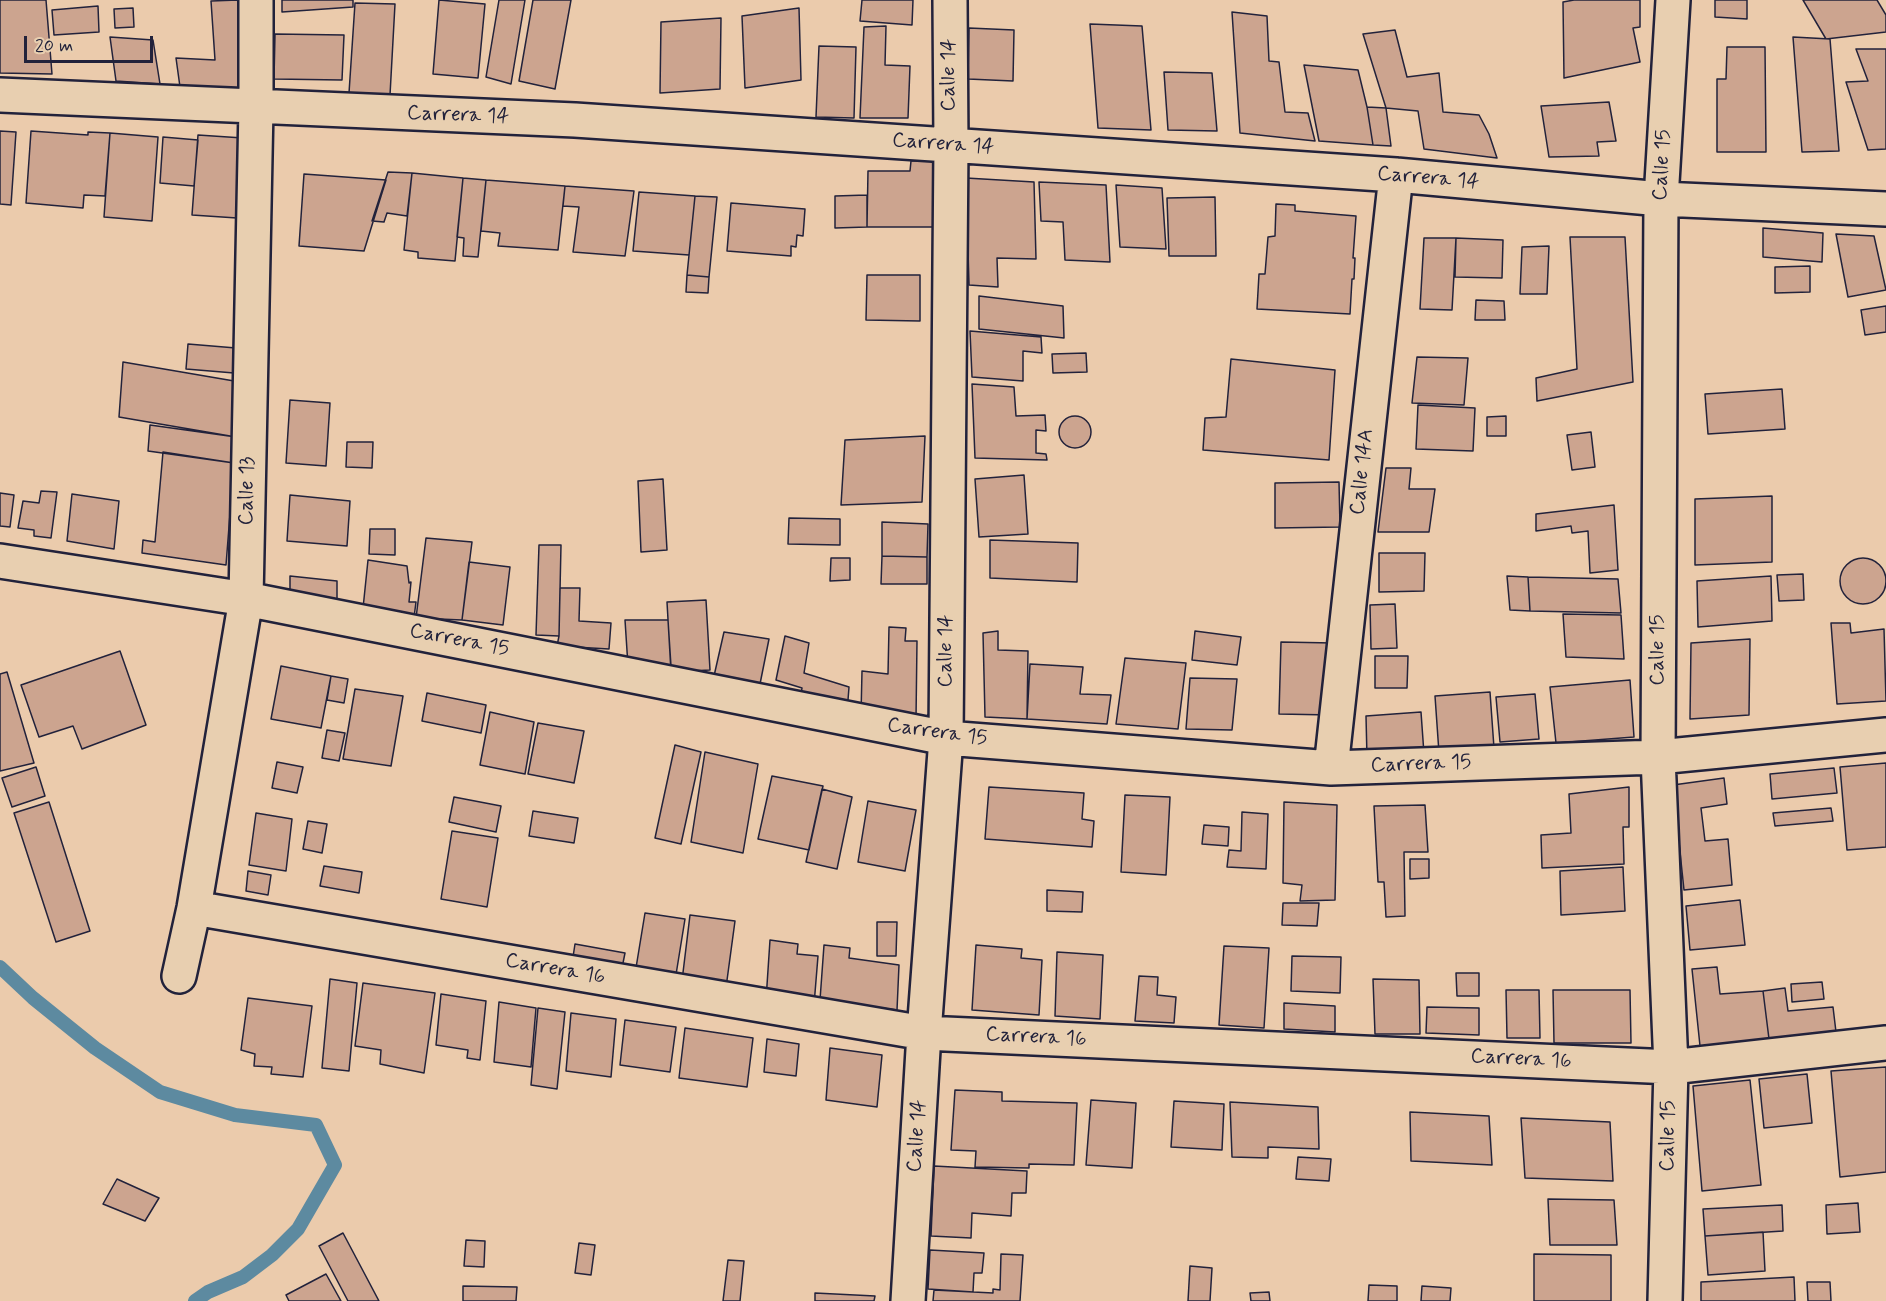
<!DOCTYPE html>
<style>
body{margin:0}
#map{position:relative;width:1886px;height:1301px;overflow:hidden;background:#ebcbac;font-family:Mynerve,sans-serif}
canvas{display:block}
.scale{position:absolute;left:24px;top:36px;width:129px;height:27px;box-sizing:border-box;border:3px solid #22223b;border-top:0;padding-left:8px;font-size:18px;line-height:21px;white-space:nowrap;color:#22223b;-webkit-text-stroke:4px #e8cfb0;paint-order:stroke}
</style>
<div id="map">
<canvas width="1886" height="1301"></canvas>
<div class="scale">20 m</div>
</div>
<script>
const g = document.querySelector('canvas').getContext('2d');
g.lineJoin = 'round';
function stroke(path, color, width, dash) {
  g.strokeStyle = color;
  g.lineWidth = width;
  g.lineCap = dash ? 'butt' : 'round';
  g.setLineDash(dash || []);
  g.stroke(path);
}
function paint(path, color) {
  g.fillStyle = color;
  g.fill(path, 'evenodd');
}
function label(font, color, halo, rows, align = 'center') {
  g.font = font + ' Mynerve,sans-serif';
  g.lineWidth = 4.5;
  g.setLineDash([]);
  g.textBaseline = 'middle';
  g.strokeStyle = halo;
  g.fillStyle = color;
  for (const [text, x, y, turn = 0] of rows) {
    g.save();
    g.translate(x, y);
    g.rotate((+turn || 0) * Math.PI / 180);
    g.textAlign = isNaN(turn) ? turn : align;
    if (halo) g.strokeText(text, 0, 0);
    g.fillText(text, 0, 0);
    g.restore();
  }
}
stroke(new Path2D(`
 M0,967l33,31 62,50 65,44 75,23 81,10 19,40 -37,64 -26,26 -29,22 -35,15 -13,9`), '#5d8aa0', 14);
const building = new Path2D(`
 M0,0h46l6,74 -52,-1z
 M238,0l6,92 -64,-5 -4,-29 39,2 -4,-59z
 M282,0h71v7l-71,5z
 M439,0l46,4 -7,74 -45,-4z
 M499,0h26l-14,84 -25,-7z
 M533,0h38l-16,89 -36,-8z
 M862,0h51l-1,25 -52,-4z
 M1574,0h66v27l-7,1 7,34 -76,16 -1,-76z
 M1715,0h32v19l-32,-2z
 M1803,0h74l9,15v17l-60,7z
 M355,3l40,1 -5,91 -41,-2z
 M98,6l1,26 -45,3 -2,-25z
 M133,8l1,19 -19,1 -1,-19z
 M799,8l2,72 -56,8 -3,-72z
 M1232,12l35,4 2,45 10,1 6,50 23,1 7,28 -75,-8z
 M721,18l-1,71 -60,4 1,-71z
 M1090,24l52,2 9,104 -53,-2z
 M886,26l-1,39 25,1 -2,52h-48l4,-91z
 M969,28l45,2 -1,51 -45,-2z
 M1395,30l12,47 32,-4 4,39 36,3 10,19 8,24 -73,-9 -6,-38 -32,-3 -23,-74z
 M275,34l69,1 -2,45 -68,-1z
 M110,37l43,3 7,44 -44,-3z
 M1793,37l37,2 9,112 -37,1z
 M819,46l37,1 -2,71 -38,-1z
 M1727,47h38l1,105h-49v-73h9z
 M1856,49h30v100l-18,1 -22,-68 22,-1z
 M1304,65l54,5 9,37 6,38 -54,-4z
 M1164,72l48,1 5,58 -49,-1z
 M1609,102l7,39 -19,1 2,14 -50,1 -8,-51z
 M1367,107l19,1 5,38 -18,-1z
 M0,131l16,1 -5,73 -11,-1z
 M31,131l57,4v-3l22,1 -5,63 -21,-1 -1,13 -57,-5z
 M110,133l48,4 -6,84 -48,-4z
 M198,135l45,3 -6,80 -45,-3z
 M163,137l35,3 -4,46 -34,-3z
 M935,160l-1,67h-67l1,-56h42l1,-10z
 M388,172l24,1 -5,43 -20,-3 -3,9 -12,-1z
 M412,173l51,5 -8,83 -37,-3v-6l-14,-2z
 M304,174l82,6 -22,71 -65,-5z
 M463,178l23,2 -8,77 -15,-1 1,-18 -7,-1z
 M966,178l68,4 2,77 -39,-1 1,29 -29,-2z
 M486,180l79,6 -7,64 -60,-4 2,-13 -19,-2z
 M1039,182l67,3 4,77 -45,-2 -2,-38 -22,-1z
 M1116,185l46,3 4,61 -46,-2z
 M565,186l69,5 -9,65 -52,-4 6,-45 -16,-1z
 M639,192l56,4 -6,59 -56,-4z
 M867,195v32l-32,1v-32z
 M695,196l22,1 -8,80 -22,-2z
 M1215,197l1,59h-47l-2,-58z
 M731,203l74,6 -2,27 -6,-1 -1,12 -5,-1v10l-64,-5z
 M1276,204l19,1v6l61,5 -3,42h2l-1,21h-2l-2,35 -93,-5 2,-35h6l3,-37 7,-1z
 M1763,228l60,5 -1,29 -59,-5z
 M1836,234l38,2 12,54 -38,7z
 M1570,237h55l8,145 -96,19 -1,-23 41,-9z
 M1424,238h32l-4,72 -32,-1z
 M1456,238l47,2 -1,38 -47,-1z
 M1549,246l-2,48h-27l2,-47z
 M1810,266v26l-35,1v-26z
 M687,275l22,2 -1,16 -22,-1z
 M867,275h53v46l-54,-1z
 M979,296l84,10 1,32 -85,-9z
 M1476,300l28,1 1,19h-30z
 M1886,306v26l-21,3 -4,-25z
 M970,331l71,6 1,16 -19,-2v30l-51,-4z
 M188,344l48,4 -2,25 -48,-4z
 M1086,353l1,19 -34,1 -1,-19z
 M1417,357l51,1 -4,47 -52,-2z
 M1231,359l104,11 -6,90 -126,-10 2,-32 21,-1z
 M123,362l117,20 -4,55 -117,-20z
 M972,384l42,3 2,29 29,-1 1,16 -10,-1v23l10,1 1,6 -72,-2z
 M1782,389l3,40 -77,5 -3,-40z
 M290,400l40,3 -4,63 -40,-3z
 M1418,405l57,3 -2,43 -57,-2z
 M1059 432a16 16 0 1 1 32 0a16 16 0 1 1-32 0Z
 M1506,416v20h-19v-19z
 M150,425l86,12 -2,26 -86,-12z
 M1591,432l4,35 -23,3 -5,-35z
 M925,436l-3,66 -81,3 4,-65z
 M347,442h26l-1,26 -26,-1z
 M163,452l71,11 -8,102 -84,-12 1,-13 12,2z
 M1386,468h25l-2,21h26l-6,43h-51z
 M1024,475l4,59 -49,3 -4,-58z
 M663,479l4,71 -26,2 -3,-71z
 M1339,482l1,45 -65,1v-45z
 M41,491l16,1 -6,46 -17,-2v-6l-16,-2 5,-27 16,2z
 M0,493l14,2 -4,32 -10,-1z
 M72,494l47,7 -5,48 -47,-8z
 M290,495l60,6 -3,45 -60,-5z
 M1772,496v66l-77,3v-66z
 M1614,505l4,65 -28,3 -2,-42 -16,2 -1,-7 -35,5v-17z
 M789,518l51,1v26l-52,-1z
 M882,522l46,2 -1,33 -45,-1z
 M370,529h25v26l-26,-1z
 M426,538l46,4 -10,78 -46,-2z
 M990,540l88,3 -1,39 -87,-4z
 M539,545h22l-2,91 -23,-1z
 M1379,553h46l-1,38 -45,1z
 M882,556l45,1v27h-46z
 M831,558h19v22l-20,1z
 M1840 581a23 23 0 1 1 46 0a23 23 0 1 1-46 0Z
 M368,560l39,6 2,17 2,-1 -2,20h7l-3,23 -51,-7z
 M469,562l41,5 -7,58 -41,-5z
 M1803,574l1,26 -25,1 -2,-26z
 M290,576l47,5v23l-47,-4z
 M1507,576l21,1 2,34 -20,-1z
 M1771,576l1,45 -74,6 -1,-46z
 M1528,577l90,2 3,34 -91,-2z
 M560,588h20l-1,33 32,2 -2,26 -52,-3 2,-10z
 M706,600l4,70 -39,2 -4,-70z
 M1395,604l2,44 -26,1 -1,-44z
 M1563,614l58,1 3,44 -58,-2z
 M625,620h43l3,46h-43z
 M1831,623h19l1,10 33,-4 2,72 -49,3z
 M889,627l17,1 -1,13h12l-1,78 -55,-4 1,-44 26,3z
 M998,631v19l30,1 -1,68 -42,-2 -2,-84z
 M1195,631l46,6 -4,28 -45,-5z
 M724,632l45,7 -9,45 -46,-8z
 M785,636l24,7 -5,30 45,14 -2,26 -47,-15 2,-10 -26,-8z
 M1750,639l-1,76 -59,4 1,-76z
 M1281,642l52,1 -2,72 -52,-1z
 M120,651l26,74 -64,24 -9,-23 -34,11 -18,-52z
 M1375,656h33l-1,32h-32z
 M1125,658l61,5 -8,66 -62,-5z
 M1030,664l53,3 -3,27 31,1 -4,29 -80,-5z
 M281,666l50,10 -10,52 -50,-9z
 M7,672l27,91 -34,8v-97z
 M331,676l17,3 -4,24 -17,-3z
 M1190,678l47,1 -5,51 -46,-1z
 M1630,680l4,57 -78,6 -6,-56z
 M355,689l48,7 -12,70 -48,-7z
 M1490,692l4,56 -55,5 -4,-57z
 M427,693l59,12 -5,28 -59,-12z
 M1535,694l4,45 -39,3 -4,-45z
 M490,712l44,10 -9,52 -45,-9z
 M1421,712l3,42 -57,4 -1,-42z
 M538,723l46,8 -10,52 -46,-9z
 M327,730l18,3 -6,28 -17,-3z
 M675,745l26,7 -20,92 -26,-6z
 M705,752l53,12 -15,89 -52,-11z
 M277,762l26,5 -6,26 -25,-5z
 M1886,763v84l-39,3 -7,-83z
 M36,767l9,29 -33,11 -10,-29z
 M1834,768l3,25 -65,6 -2,-25z
 M772,776l51,10 -14,64 -51,-11z
 M1724,778l3,26 -26,4 4,33 23,-2 4,46 -48,5 -11,-105z
 M989,787l95,6 -2,26 12,2 -2,26 -107,-8z
 M1629,787v40h-6l1,37 -82,4 -1,-33 30,-2 -2,-39z
 M822,789l30,8 -15,72 -31,-7z
 M1125,795l45,2 -4,78 -45,-3z
 M454,797l47,9 -5,26 -47,-10z
 M868,801l48,9 -11,61 -47,-9z
 M49,802l41,129 -34,11 -42,-129z
 M1284,802l53,3 -2,95 -35,1 2,-16 -19,-2z
 M1425,805l3,47h-24l1,64 -19,1 -2,-35h-6l-4,-76z
 M1831,808l2,13 -58,5 -2,-13z
 M533,811l45,7 -4,25 -45,-7z
 M1242,812l26,2 -2,55 -39,-2 2,-17 12,1z
 M256,813l36,6 -6,52 -37,-6z
 M308,821l19,3 -5,29 -19,-4z
 M1204,825l25,2 -1,19 -26,-2z
 M452,831l46,7 -11,69 -46,-8z
 M1410,859h19v19l-19,1z
 M324,866l38,6 -3,21 -39,-7z
 M1623,867l2,44 -64,4 -1,-44z
 M248,871l23,4 -3,20 -22,-4z
 M1047,890l36,2 -1,20 -35,-1z
 M1740,900l5,45 -55,5 -4,-44z
 M1283,903h36l-2,23 -35,-1z
 M645,913l40,6 -11,68 -40,-7z
 M690,915l45,6 -10,74 -44,-6z
 M877,922h20l-1,34h-19z
 M770,940l28,4 -1,10 21,2 -4,49 -48,-5z
 M575,944l50,9 -5,25 -49,-8z
 M824,945l26,3 -1,10 50,7 -2,45 -77,-10z
 M976,945l46,4 -1,9 21,2 -3,55 -67,-5z
 M1224,946l45,2 -5,80 -45,-3z
 M1057,952l46,3 -3,64 -45,-3z
 M1292,956l49,1 -1,36 -49,-2z
 M1717,967l3,27 43,-3 6,48 -69,7 -8,-77z
 M1456,973h23v23h-22z
 M1139,976l19,1 -1,18 19,2 -2,26 -39,-2z
 M330,979l27,4 -8,88 -27,-3z
 M1373,979l46,1 1,54h-45z
 M1822,982l2,17 -32,3 -1,-18z
 M363,983l72,10 -11,80 -44,-9 1,-14 -26,-4z
 M1785,988l3,23 45,-4 3,25 -67,7 -6,-48z
 M1506,990h33l1,48h-33z
 M1553,990h77l1,53h-77z
 M441,994l45,7 -6,59 -13,-2 1,-8 -32,-5z
 M248,998l64,8 -9,71 -32,-3 1,-7 -18,-1 1,-12 -14,-4z
 M499,1002l37,6 -5,59 -37,-5z
 M1284,1003l51,3v26l-51,-3z
 M1427,1007l52,1v27l-53,-2z
 M538,1008l27,4 -8,77 -26,-4z
 M571,1013l45,6 -5,58 -45,-6z
 M625,1020l51,7 -6,45 -50,-7z
 M685,1028l68,10 -6,49 -68,-9z
 M767,1039l32,5 -3,32 -32,-4z
 M830,1048l52,7 -5,52 -51,-7z
 M1886,1067v105l-46,5 -9,-106z
 M1807,1074l5,49 -48,5 -5,-49z
 M1750,1080l11,105 -59,6 -9,-105z
 M955,1090l47,2v9l75,2 -3,62 -45,-1v4l-54,-1 1,-16 -25,-1z
 M1091,1100l45,3 -4,65 -46,-3z
 M1174,1101l50,3 -2,46 -51,-3z
 M1230,1102l88,5 1,42 -51,-2v11l-36,-1z
 M1410,1112l79,4 3,49 -81,-4z
 M1521,1118l89,4 3,59 -88,-3z
 M1298,1157l33,2 -2,22 -33,-2z
 M934,1166l93,5 -1,22h-14l-1,23 -39,-3 -1,25 -40,-2z
 M117,1179l42,19 -14,23 -42,-17z
 M1548,1199l66,1 3,45h-67z
 M1858,1203l2,29 -33,2 -1,-29z
 M1782,1205l1,26 -78,5 -2,-27z
 M1763,1232l2,39 -57,4 -3,-39z
 M343,1233l36,68h-31l-29,-55z
 M466,1240l19,1 -1,26 -20,-1z
 M579,1243l16,2 -4,30 -16,-2z
 M930,1250l54,3 -2,20h-8l-1,19 -45,-3z
 M1001,1254l22,1 -3,46h-87l1,-11 59,3v-4l7,1z
 M1534,1254l77,1v46h-77z
 M728,1260l16,1 -4,40h-17z
 M1190,1266l22,2 -2,33h-22z
 M326,1274l15,27h-52l-3,-6z
 M1794,1277l1,24h-94v-19z
 M1807,1282h23l1,19h-23z
 M1369,1285l28,1v15h-29z
 M463,1286l54,1 -1,14h-53z
 M1422,1286l29,2 -1,13h-29z
 M1269,1292l1,9h-19l-1,-8z
 M815,1293l60,3 -1,5h-59z`);
paint(building, '#cca48f');
stroke(building, '#22223b', 1.5);
const minor = new Path2D(`
 M0,95l575,25 821,55 265,24 225,10
 M0,561l246,38 700,139 385,30 327,-11 228,-22
 M1331,768l65,-593
 M194,908l730,125 747,34 215,-24
 M179,976l15,-68 52,-309 10,-492v-107
 M908,1301l16,-268 22,-295 5,-593 -1,-145
 M1665,1301l6,-234 -13,-310 3,-558 12,-199`);
stroke(minor, '#22223b', 38);
stroke(minor, '#e8cfb0', 33);
label('21px', '#22223b', '#e8cfb0', [
 ["Calle 14",950,75,-90],
 ["Carrera 14",458,116,2],
 ["Carrera 14",943,145,4],
 ["Calle 15",1663,165,-87],
 ["Carrera 14",1428,179,5],
 ["Calle 14A",1363,472,-84],
 ["Calle 13",248,491,-89],
 ["Carrera 15",459,641,11],
 ["Calle 15",1659,650,-90],
 ["Calle 14",947,651,-90],
 ["Carrera 15",937,733,8],
 ["Carrera 15",1421,765,-2],
 ["Carrera 16",555,970,10],
 ["Carrera 16",1036,1038,3],
 ["Carrera 16",1521,1060,3],
 ["Calle 14",918,1136,-86],
 ["Calle 15",1669,1136,-89]
]);
</script>
